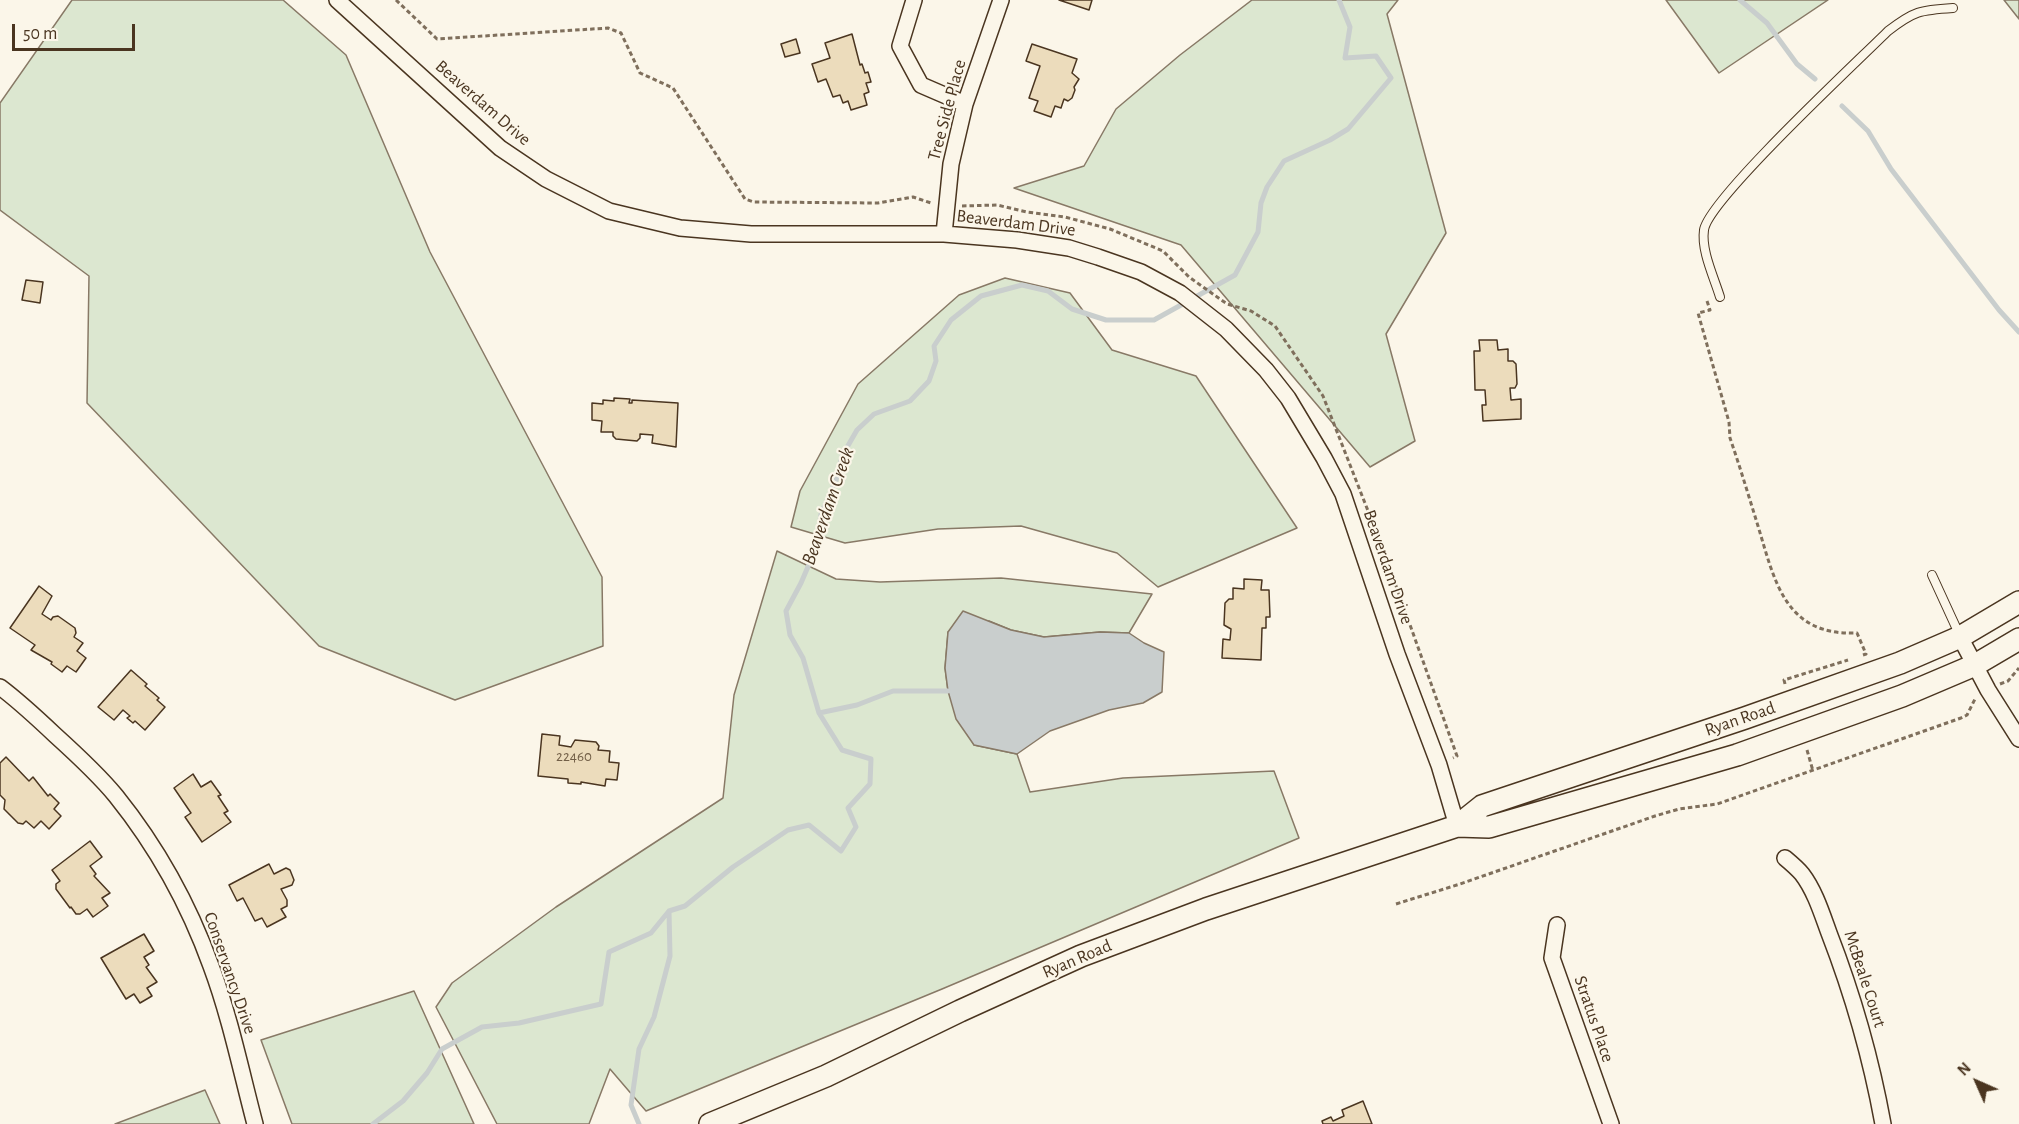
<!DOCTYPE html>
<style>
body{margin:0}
#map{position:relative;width:2019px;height:1124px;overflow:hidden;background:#fbf6e9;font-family:"Alegreya Sans",sans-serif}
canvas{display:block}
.north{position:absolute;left:1947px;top:1052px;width:60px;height:60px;-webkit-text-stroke:4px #fbf6e9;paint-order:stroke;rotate:315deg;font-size:16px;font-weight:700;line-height:24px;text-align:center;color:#4a3520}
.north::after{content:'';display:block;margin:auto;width:21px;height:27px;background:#4a3520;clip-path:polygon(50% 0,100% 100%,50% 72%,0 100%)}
.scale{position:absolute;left:12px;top:24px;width:123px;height:27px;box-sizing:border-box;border:3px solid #4a3520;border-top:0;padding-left:8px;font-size:18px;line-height:21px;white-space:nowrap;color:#4a3520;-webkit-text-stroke:4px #fbf6e9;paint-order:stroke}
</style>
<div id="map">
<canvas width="2019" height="1124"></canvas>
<div class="north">N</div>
<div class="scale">50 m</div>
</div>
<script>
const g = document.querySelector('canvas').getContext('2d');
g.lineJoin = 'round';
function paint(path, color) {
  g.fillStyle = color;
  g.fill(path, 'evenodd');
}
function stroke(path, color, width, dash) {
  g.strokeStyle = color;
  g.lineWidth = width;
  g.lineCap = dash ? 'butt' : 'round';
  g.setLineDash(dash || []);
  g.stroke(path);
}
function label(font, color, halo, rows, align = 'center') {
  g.font = font + ' "Alegreya Sans",sans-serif';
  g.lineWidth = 4.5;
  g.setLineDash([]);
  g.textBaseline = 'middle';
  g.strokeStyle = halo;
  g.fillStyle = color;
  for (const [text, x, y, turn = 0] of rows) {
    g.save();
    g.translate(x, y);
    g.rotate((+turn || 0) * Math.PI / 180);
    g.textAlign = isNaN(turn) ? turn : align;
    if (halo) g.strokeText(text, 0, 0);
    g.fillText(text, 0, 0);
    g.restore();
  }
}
const green = new Path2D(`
 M72,0h211l63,55 84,197 172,325 1,69 -148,54 -136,-54 -232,-243 2,-127 -89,-66v-107z
 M1252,0h146l-11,14 59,219 -60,101 29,107 -45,26 -189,-222 -167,-57 70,-22 32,-57 64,-54z
 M1666,0h162l-109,73z
 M2004,0h15v19z
 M1005,278l65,15 42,57 84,26 101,152 -139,59 -41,-34 -96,-27 -83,3 -93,14 -54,-16 9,-36 58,-107 101,-89z
 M777,551l59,28 44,3 121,-4 151,16 -23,39 -29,-1 -56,5 -33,-7 -22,-9 -41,11 -3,36 3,23 26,54 43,9 13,38 93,-14 151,-7 25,67 -357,151 -296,122 -36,-42 -21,55h-92l-61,-117 16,-24 104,-76 167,-109 11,-103z
 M414,991l60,133h-182l-31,-84z
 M205,1090l15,34h-105z`);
paint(green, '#dce7d0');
stroke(green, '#887966', 1.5);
const water = new Path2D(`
 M963,611l48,19 33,7 56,-5 29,1 15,10 20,9 -2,40 -19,11 -34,7 -59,21 -33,23 -43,-9 -18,-26 -8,-28 -3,-23 3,-36z`);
paint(water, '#c9cecd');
stroke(water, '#887966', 1.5);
stroke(new Path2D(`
 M1740,0l27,23 30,41 18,15
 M1842,106l26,25 23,38 108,141 20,22
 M819,713l38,-8 36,-14h55
 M373,1124l30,-23 24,-28 15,-24 40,-22 37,-4 82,-19 8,-52 42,-19 18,-22 16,-5 48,-39 55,-37 21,-5 32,26 15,-24 -8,-19 22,-24 1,-25 -29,-9 -23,-37 -16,-55 -13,-23 -4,-24 15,-28 15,-35 5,-34 15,-34 6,-24 15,-26 17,-16 36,-13 19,-20 7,-20 -2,-15 17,-26 30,-24 41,-11 26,6 24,18 34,11h48l81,-45 23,-43 3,-29 6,-16 17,-26 46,-21 18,-11 43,-51 -15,-22 -31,2 5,-31 -11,-27
 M639,1124l-8,-19 8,-56 15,-32 16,-61 -1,-45`), '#c9cecd', 5);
const building = new Path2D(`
 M1059,0h33l-3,10z
 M852,34l8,31 2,-1 3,9 3,-1 3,10 -5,1 3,9 -5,2 3,11 -16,5 -3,-9 -5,2 -3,-8 -7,2 -7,-18 -8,3 -6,-18 18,-6 -5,-15z
 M796,39l4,14 -15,4 -4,-13z
 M1032,44l45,15 -5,14 7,6 -5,8 1,3 -3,8 -4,3 -4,-2 -3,9 -6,-2 -4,11 -17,-6 4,-10 -9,-3 11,-32 -14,-5z
 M26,280l17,2 -3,21 -18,-3z
 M1479,340h18l1,10 10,-1v12h5l3,3 1,20 -2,4h-5l1,12 10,-1v20l-38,2 -1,-16h4l-1,-15h-10l-1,-39h6z
 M614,398l16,1 -1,4h3v-3l46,3 -2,44 -24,-4 1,-8 -13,-1v4l-3,3 -21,-2 -3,-3v-4h-12l1,-11 -10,-1v-17l11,1v-4l11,1z
 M1244,579l18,1 -1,10h8l1,27h-4v11h-4l-1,32 -39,-2 1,-19 7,1 1,-11 -7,-4 1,-22 4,-4h4v-11l11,1z
 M39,586l13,10 -10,18 9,6 2,-3 5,-1 17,12 1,5 -2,4 9,6 -6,8 9,7 -10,14 -9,-6 -5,6 -11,-8 1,-2 -21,-12 4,-5 -25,-17z
 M131,670l16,14 -2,2 14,12 -2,2 8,7 -20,23 -10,-9 -2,2 -6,-5 3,-2 -7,-6 -9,10 -16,-13z
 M542,734l18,2 -1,9 12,2 4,-7 21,2 3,4 -1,4 12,1 -1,11 10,1 -2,17 -11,-1 -1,7 -24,-4v2l-13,-1v-4l-30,-3z
 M6,757l23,24 4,-4 15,19 2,-2 9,9 -5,6 7,7 -12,13 -8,-8 -7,7 -8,-7 -3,3 -5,-1 -14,-14 1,-9 -5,-5v-32z
 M193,774l8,13 10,-6 10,14 -3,1 10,15 -4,2 7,9 -29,20 -17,-25 6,-4 -17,-25z
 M90,841l12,16 -12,9 6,8 -2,2 16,17 -8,5 6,8 -15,11 -6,-8 -7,5h-4l-5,-7 -1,1 -14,-19v-5l4,-3 -8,-11z
 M269,864l5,10 12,-6 4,2 4,10 -2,5 -11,4 6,11v6l-6,3 5,8 -19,10 -5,-9 -7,3 -12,-23 -6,3 -8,-16z
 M144,934l10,17 -10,6 5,8 -3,2 11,15 -10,6 5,8 -12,7 -6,-9 -8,5 -25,-41z
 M1363,1101l9,23h-49l-1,-3 9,-4 2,4 11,-5 -2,-6z`);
paint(building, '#ecdcbc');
stroke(building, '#4a3520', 1.5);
const lane = new Path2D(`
 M1720,297c-6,-20 -19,-46 -16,-67 4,-30 154,-169 184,-199 26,-20 32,-21 65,-23
 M1932,575l28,61`);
const street = new Path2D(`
 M337,0l163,148 46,31 63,32 71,17 71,6h193l73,6 52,8 29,9 43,15 39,21 46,36 40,41 22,28 36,60 19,36 54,160 42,111 18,61
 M914,0l-14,46 21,39 44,19
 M944,234l7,-70 14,-60 36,-104
 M1960,637l28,53 31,49
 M0,687c20,15 37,31 55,48 21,19 43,39 61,61 41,51 73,109 95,170 19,51 30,105 44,158
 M1785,858c6,5 12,10 17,16 13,17 20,40 27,59 24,62 42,125 54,191
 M1557,925l-5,33 59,166`);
const secondary = new Path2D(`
 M1457,826l25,-20 263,-88 155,-55 60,-26 59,-35
 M710,1124l116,-48 134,-65 121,-55 125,-47 251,-83 32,1 248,-72 165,-59 73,-31 44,-26`);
stroke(lane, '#4a3520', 10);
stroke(street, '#4a3520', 18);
stroke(secondary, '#4a3520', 24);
stroke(new Path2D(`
 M396,0l41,39 171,-11 13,5 19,40 33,15 72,111 9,3 124,1 35,-6 18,6
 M962,206l35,-1 30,7 38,5 45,12 53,22 26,26 38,27 24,7 24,15 48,70 58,148 76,212 -4,2
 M1707,301l3,9 -12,3 31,109 1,16c10,29 19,59 28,88 17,56 27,110 99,107l9,21 -3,1
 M1785,684l-1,-4 64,-20
 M2000,684l8,-3 11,-13
 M1807,750l6,21
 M1396,904l64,-20 195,-68 24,-7 38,-5 244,-86 6,-3 8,-16`), '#7f6f5c', 3, [4.5, 3]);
stroke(lane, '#fbf6e9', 8);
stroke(street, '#fbf6e9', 15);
stroke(secondary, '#fbf6e9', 21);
label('15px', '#725f47', null, [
 ["22460",574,756]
]);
label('18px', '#4a3520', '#fbf6e9', [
 ["Beaverdam Drive",483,103,41],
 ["Tree Side Place",947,110,-75],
 ["Beaverdam Drive",1016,223,7],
 ["Beaverdam Drive",1388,567,71],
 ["Ryan Road",1740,719,-19],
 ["Ryan Road",1077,959,-23],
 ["Conservancy Drive",230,973,71],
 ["McBeale Court",1865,979,72],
 ["Stratus Place",1594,1019,71]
]);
label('italic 20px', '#4a3520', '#fbf6e9', [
 ["Beaverdam Creek",828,506,-71]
]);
</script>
